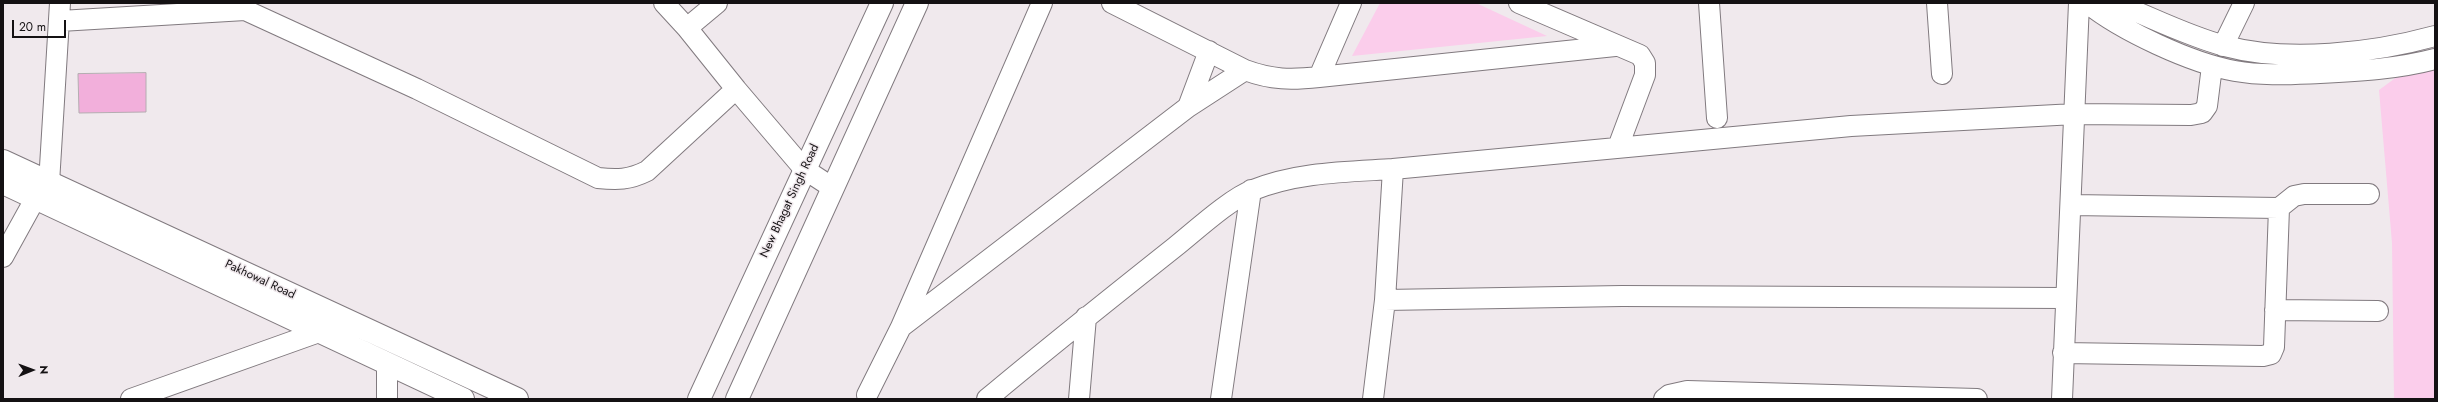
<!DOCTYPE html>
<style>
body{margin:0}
#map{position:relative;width:2438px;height:402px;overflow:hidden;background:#f0e9ed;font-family:Jost,sans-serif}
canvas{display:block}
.frame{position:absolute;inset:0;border:4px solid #141113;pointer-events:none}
.north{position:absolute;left:12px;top:350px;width:40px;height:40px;-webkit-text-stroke:3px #f0e9ed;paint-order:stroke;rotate:89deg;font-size:11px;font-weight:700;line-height:16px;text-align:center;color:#141113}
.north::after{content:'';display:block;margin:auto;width:14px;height:18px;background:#141113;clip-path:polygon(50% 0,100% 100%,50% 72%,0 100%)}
.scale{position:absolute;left:12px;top:20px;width:54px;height:18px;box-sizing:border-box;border:2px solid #141113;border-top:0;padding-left:5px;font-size:12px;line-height:14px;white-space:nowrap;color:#141113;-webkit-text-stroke:3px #f0e9ed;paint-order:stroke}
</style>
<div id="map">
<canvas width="2438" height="402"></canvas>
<div class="frame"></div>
<div class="north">N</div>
<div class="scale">20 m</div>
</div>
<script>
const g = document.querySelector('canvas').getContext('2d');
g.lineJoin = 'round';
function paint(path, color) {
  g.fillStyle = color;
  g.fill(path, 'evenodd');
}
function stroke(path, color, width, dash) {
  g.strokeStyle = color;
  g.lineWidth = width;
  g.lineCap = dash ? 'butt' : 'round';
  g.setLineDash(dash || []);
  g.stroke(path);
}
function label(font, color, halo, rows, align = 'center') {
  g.font = font + ' Jost,sans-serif';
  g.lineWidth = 3;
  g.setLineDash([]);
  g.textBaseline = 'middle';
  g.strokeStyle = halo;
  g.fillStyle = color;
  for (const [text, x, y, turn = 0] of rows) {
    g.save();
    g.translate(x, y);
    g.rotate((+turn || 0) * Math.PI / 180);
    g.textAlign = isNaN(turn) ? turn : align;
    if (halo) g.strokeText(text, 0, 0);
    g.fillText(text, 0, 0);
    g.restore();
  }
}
paint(new Path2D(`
 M1380,3h96l71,33 -195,20z
 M2435,49v350h-41l-2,-156 -13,-153z`), '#fbcdeb');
const building = new Path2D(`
 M146,73v39l-67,1 -1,-39z`);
paint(building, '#f2afdb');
stroke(building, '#b4adb1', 1);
const street = new Path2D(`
 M664,3l23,25
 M1112,3l133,67c27,10 46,10 74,7l32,-74
 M1519,3l121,52 5,8v12l-27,72
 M1709,3l8,115
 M1937,3l5,71
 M2087,3c35,28 104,60 148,68 28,5 57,3 85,2 39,-2 77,-4 115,-14
 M2115,3c36,14 72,33 110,43 63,17 148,7 210,-10
 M60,21l185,-11 172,79 181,89c19,2 31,2 49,-7l89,-82 -49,-61 30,-25
 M2223,46l21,-43
 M1319,77l296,-31
 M736,89l68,80 29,19
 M1188,107l21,-56
 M2071,205l208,3 15,-12 10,-2h65
 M3,257l32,-58 14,-16 11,-180
 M1385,300l237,-4 443,2
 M2275,310l103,1
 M901,327l287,-220 57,-37
 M2063,353l200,3 8,-2 3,-7 5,-139
 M387,364v35
 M867,395l34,-68 141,-324
 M131,399l188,-67
 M987,399c62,-52 125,-102 188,-152 20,-16 56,-49 78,-57 45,-18 92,-18 140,-21
 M1079,399l7,-82
 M1221,399l30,-209
 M1373,399l12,-99 8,-131 458,-43 224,-12 116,1 11,-2 5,-7 5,-40
 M1664,399l5,-4 18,-4 290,8
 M2062,399l17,-396`);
const secondary = new Path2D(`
 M3,161l514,238
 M3,183l460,216
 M699,399l183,-396
 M737,399l180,-396`);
stroke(street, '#817a7f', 22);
stroke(secondary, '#817a7f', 24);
stroke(street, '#fff', 20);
stroke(secondary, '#fff', 22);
label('12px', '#141113', '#f0e9ed', [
 ["New Bhagat Singh Road",790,201,-65],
 ["Pakhowal Road",260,280,25]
]);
</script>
